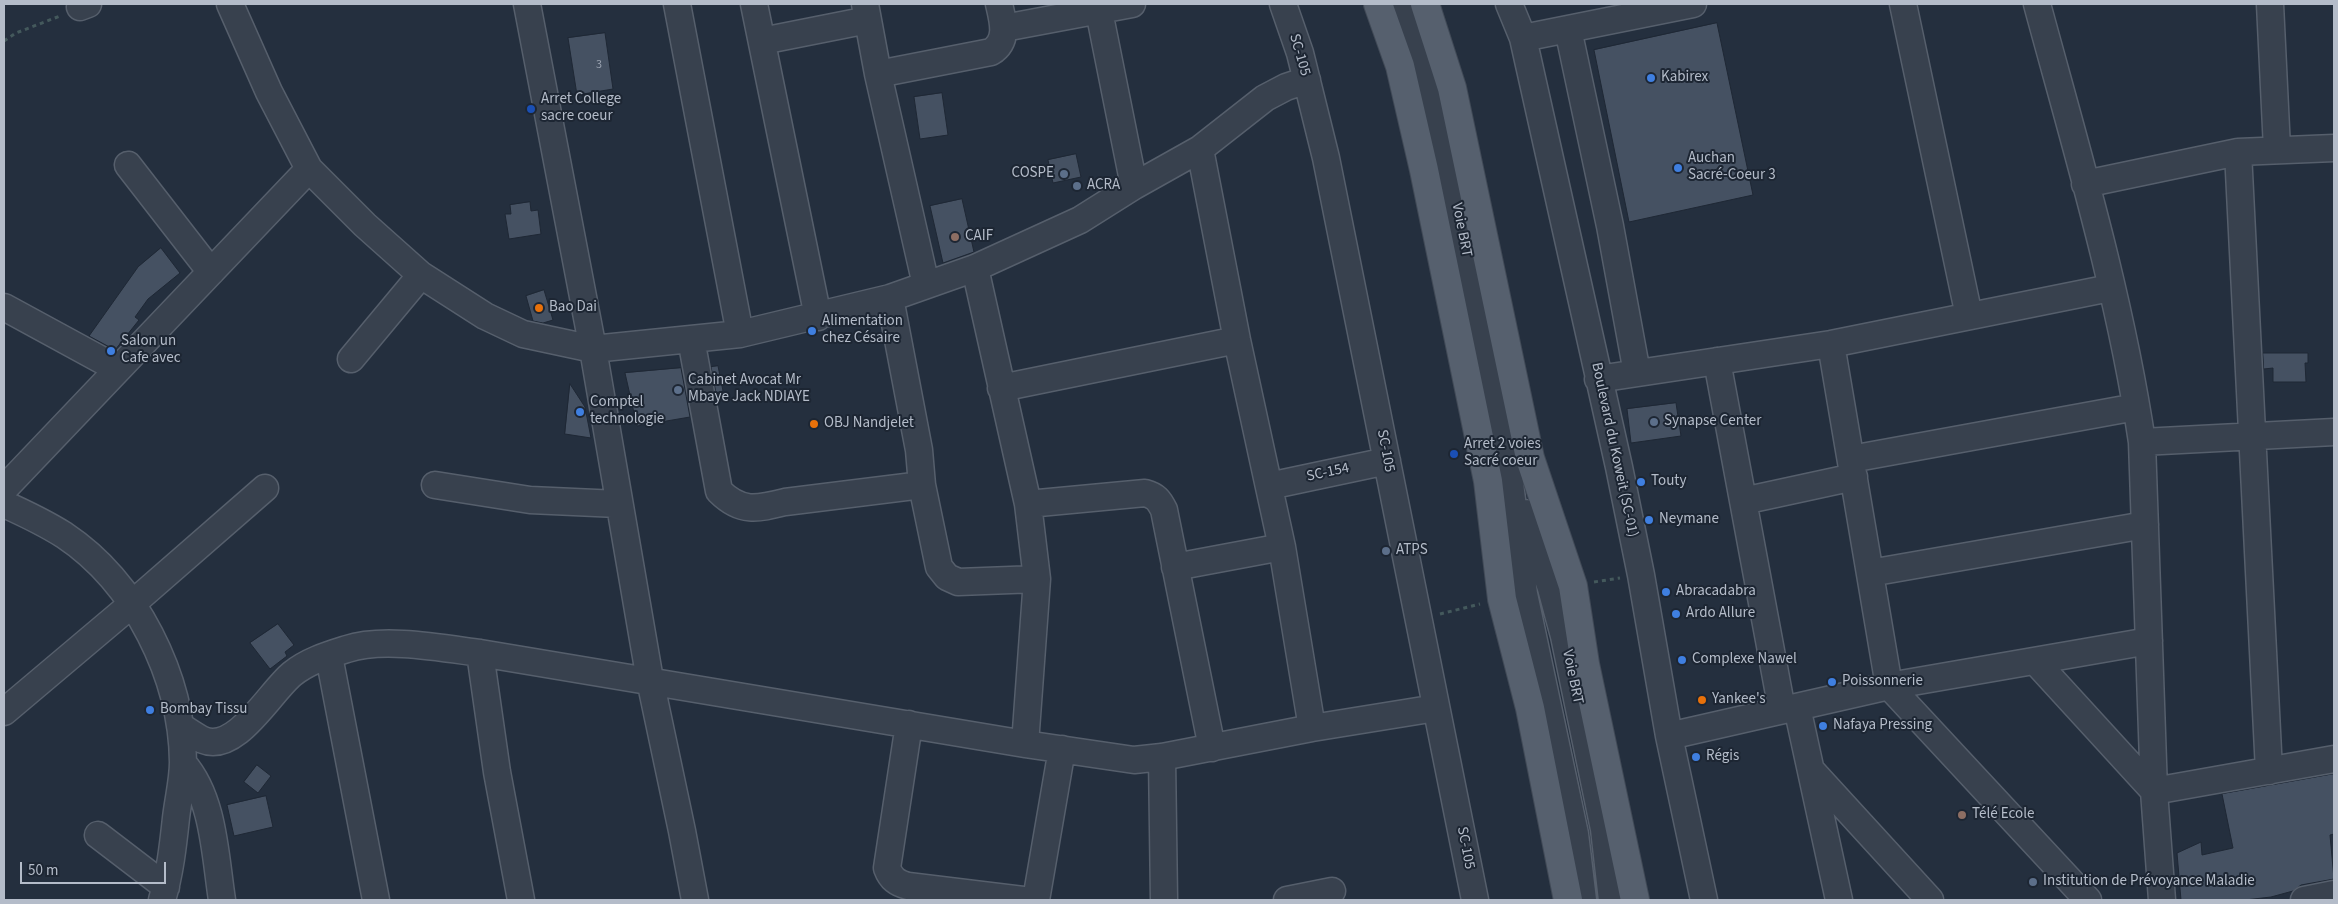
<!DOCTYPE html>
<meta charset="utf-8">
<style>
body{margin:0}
#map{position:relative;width:2338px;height:904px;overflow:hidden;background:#242f3e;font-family:"Source Sans 3",sans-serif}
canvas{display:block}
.frame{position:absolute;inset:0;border:5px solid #b4bcc9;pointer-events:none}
.scale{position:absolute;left:20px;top:862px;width:146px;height:22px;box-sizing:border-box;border:2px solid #b4bcc9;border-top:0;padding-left:6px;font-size:15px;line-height:18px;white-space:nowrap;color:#b4bcc9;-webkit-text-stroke:4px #1d2633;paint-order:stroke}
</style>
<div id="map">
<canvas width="2338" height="904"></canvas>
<div class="frame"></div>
<div class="scale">50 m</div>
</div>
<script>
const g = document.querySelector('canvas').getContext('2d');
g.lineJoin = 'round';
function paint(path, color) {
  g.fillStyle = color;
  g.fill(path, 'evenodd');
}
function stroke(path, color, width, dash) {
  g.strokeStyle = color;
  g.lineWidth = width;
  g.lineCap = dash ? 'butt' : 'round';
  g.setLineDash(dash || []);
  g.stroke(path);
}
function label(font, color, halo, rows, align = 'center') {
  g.font = font + ' "Source Sans 3",sans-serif';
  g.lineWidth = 4;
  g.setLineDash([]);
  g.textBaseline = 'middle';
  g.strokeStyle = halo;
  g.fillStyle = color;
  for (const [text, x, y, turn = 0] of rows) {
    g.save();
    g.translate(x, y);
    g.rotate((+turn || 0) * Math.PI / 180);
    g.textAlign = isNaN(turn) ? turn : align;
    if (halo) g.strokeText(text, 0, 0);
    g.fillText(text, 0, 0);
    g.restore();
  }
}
const building = new Path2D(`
 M1717,23l36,172 -124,27 -35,-172z
 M605,33l8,56 -36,6 -9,-57z
 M942,93l6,42 -28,4 -6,-42z
 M1076,154l5,23 -28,6 -5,-23z
 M962,199l12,53 -31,11 -13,-57z
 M530,202l1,9 7,-1 3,24 -32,5 -4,-25h6l-1,-9z
 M161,248l19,25 -32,26 -13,18 4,3 -24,30 -26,-14 49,-69z
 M544,290l9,30 -10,3 -10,-2 -7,-25z
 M2263,353h45v10h-3l1,19h-33v-14l-9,1z
 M718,366l5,25 -7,2 -5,-26z
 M681,368l9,49 -53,9 -12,-53z
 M570,384l15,23 6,31 -26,-4z
 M1676,403l5,33 -50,7 -4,-34z
 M278,624l16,21 -9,7 2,4 -17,13 -20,-26z
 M257,765l14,11 -13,17 -14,-11z
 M2334,774v60l-4,1 4,44 -33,6 -8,6 -22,6 -26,3h-64l-4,-47 24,-11 1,13 31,-7 -11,-54z
 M266,796l7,31 -39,9 -7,-31z`);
paint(building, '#455162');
stroke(building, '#1f2835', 1);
const minor = new Path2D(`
 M230,4l39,88 40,77 56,56 56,50 64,41 38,18 70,15 147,-15 150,-36 85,-30 105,-48 54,-34 66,-37 65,-51 21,-11 21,-7
 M527,4l66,345 57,331 32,151 13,69
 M677,4l63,330
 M754,4l64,313
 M865,4l13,70 48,211
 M1283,4l17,49 26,105 149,742
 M1401,4l27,78 24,107 55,271 17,134 51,240 8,66
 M1509,4l14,34 96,429 22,108 28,161 35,164
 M1903,4l66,312
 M2037,4c39,144 83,290 105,438l12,349 8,109
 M2270,4l7,145
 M80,7l8,-3
 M1099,11l35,175
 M1004,28l128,-24
 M1568,29l42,197 27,147
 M1523,38l170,-34
 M762,41l106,-21
 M878,74l113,-22c18,-11 12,-31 8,-48
 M1200,149l37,191 45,207 30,181
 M2238,152l31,619
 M128,165l83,107
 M2085,184l153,-32 96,-4
 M975,268l53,236 9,75 -12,165
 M890,298l29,152 3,35 17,82 8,10 11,5 79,-3
 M4,307l114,62
 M691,339l28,152c22,22 38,18 66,11l137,-17
 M1831,344l58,342 199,214
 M351,359l70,-84
 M1717,361l65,349
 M1598,379l233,-35 279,-56
 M1001,388l236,-48
 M2142,442l192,-10
 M1851,459l285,-52
 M435,485l95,15 88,4
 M1269,486l118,-25
 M4,489l305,-320
 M1743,501l111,-24
 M4,504c20,9 41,19 60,31 72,48 118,142 119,227 0,18 -5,38 -7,56 -3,28 -6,55 -14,82
 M1028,504l117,-11c11,3 14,7 19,17l48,238
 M1525,513l26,75 13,48 40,193 8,71
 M1175,567l107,-20
 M1870,573l275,-48
 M480,653l17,119 24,128
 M329,656l47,244
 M2035,661l119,130 180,-32
 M1797,707l42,193
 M4,712l128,-108 133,-116
 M909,724l-22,144c4,11 10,15 21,18l115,14
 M180,726c7,4 15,10 23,14 33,14 67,-48 89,-66 16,-13 36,-19 55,-25 36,-12 95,-1 133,4l545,91 109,16 28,-3 150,-29 124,-20
 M1669,736l220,-50 260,-45
 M1162,757l2,143
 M183,763c31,35 32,92 39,137
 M1811,770l119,130
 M98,835l68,52
 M1036,900l26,-151
 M1287,900l45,-9
 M2304,900l30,-6`);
const major = new Path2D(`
 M1378,4l22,62 24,104 64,311 14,118 28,109 38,192
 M1425,4l27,84 78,370 43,128 12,78 50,236`);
stroke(minor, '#565f6c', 29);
stroke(major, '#414a57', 30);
stroke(new Path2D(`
 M4,41l12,-8 44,-17
 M1594,582l26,-4
 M1440,614l40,-10`), '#44595c', 3, [4, 4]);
stroke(minor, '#38414e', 26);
stroke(major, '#56606e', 28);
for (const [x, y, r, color] of [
 [1651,78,5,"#3f7fe0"],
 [531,109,5,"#1a4fb4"],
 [1678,168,5,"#3f7fe0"],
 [1064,174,5,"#5c6f8a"],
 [1077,186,5,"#5c6f8a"],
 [955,237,5,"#8d6e63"],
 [539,308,5,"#e8710a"],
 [812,331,5,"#3f7fe0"],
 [111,351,5,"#3f7fe0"],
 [678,390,5,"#5c6f8a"],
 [580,412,5,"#3f7fe0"],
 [1654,422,5,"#5c6f8a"],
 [814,424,5,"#e8710a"],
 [1454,454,5,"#1a4fb4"],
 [1641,482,5,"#3f7fe0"],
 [1649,520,5,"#3f7fe0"],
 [1386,551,5,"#5c6f8a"],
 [1666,592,5,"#3f7fe0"],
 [1676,614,5,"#3f7fe0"],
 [1682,660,5,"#3f7fe0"],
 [1832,682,5,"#3f7fe0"],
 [1702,700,5,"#e8710a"],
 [150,710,5,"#3f7fe0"],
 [1823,726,5,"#3f7fe0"],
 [1696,757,5,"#3f7fe0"],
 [1962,815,5,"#8d6e63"],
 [2033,882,5,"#5c6f8a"]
]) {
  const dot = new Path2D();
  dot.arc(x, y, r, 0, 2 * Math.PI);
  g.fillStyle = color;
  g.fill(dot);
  stroke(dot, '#1d2633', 2);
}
label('12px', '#98a1af', null, [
 ["3",599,65]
]);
label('15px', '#b4bcc9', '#1d2633', [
 ["SC-105",1299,55,74],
 ["Voie BRT",1461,230,79],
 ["Boulevard du Koweit (SC-01)",1614,450,78],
 ["SC-105",1385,451,79],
 ["SC-154",1328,473,-12],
 ["Voie BRT",1572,677,78],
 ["SC-105",1465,848,79]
]);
label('15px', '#b4bcc9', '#1d2633', [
 ["Kabirex",1661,78],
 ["Arret College",541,100],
 ["sacre coeur",541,117],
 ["Auchan",1688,159],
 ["Sacré-Coeur 3",1688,176],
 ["COSPE",1054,174,"right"],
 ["ACRA",1087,186],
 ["CAIF",965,237],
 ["Bao Dai",549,308],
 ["Alimentation",822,322],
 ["chez Césaire",822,339],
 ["Salon un",121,342],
 ["Cafe avec",121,359],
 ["Cabinet Avocat Mr",688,381],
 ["Mbaye Jack NDIAYE",688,398],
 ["Comptel",590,403],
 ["technologie",590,420],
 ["Synapse Center",1664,422],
 ["OBJ Nandjelet",824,424],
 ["Arret 2 voies",1464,445],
 ["Sacré coeur",1464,462],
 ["Touty",1651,482],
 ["Neymane",1659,520],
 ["ATPS",1396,551],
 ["Abracadabra",1676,592],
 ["Ardo Allure",1686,614],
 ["Complexe Nawel",1692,660],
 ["Poissonnerie",1842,682],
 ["Yankee's",1712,700],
 ["Bombay Tissu",160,710],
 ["Nafaya Pressing",1833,726],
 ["Régis",1706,757],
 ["Télé Ecole",1972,815],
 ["Institution de Prévoyance Maladie",2043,882]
], 'left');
</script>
